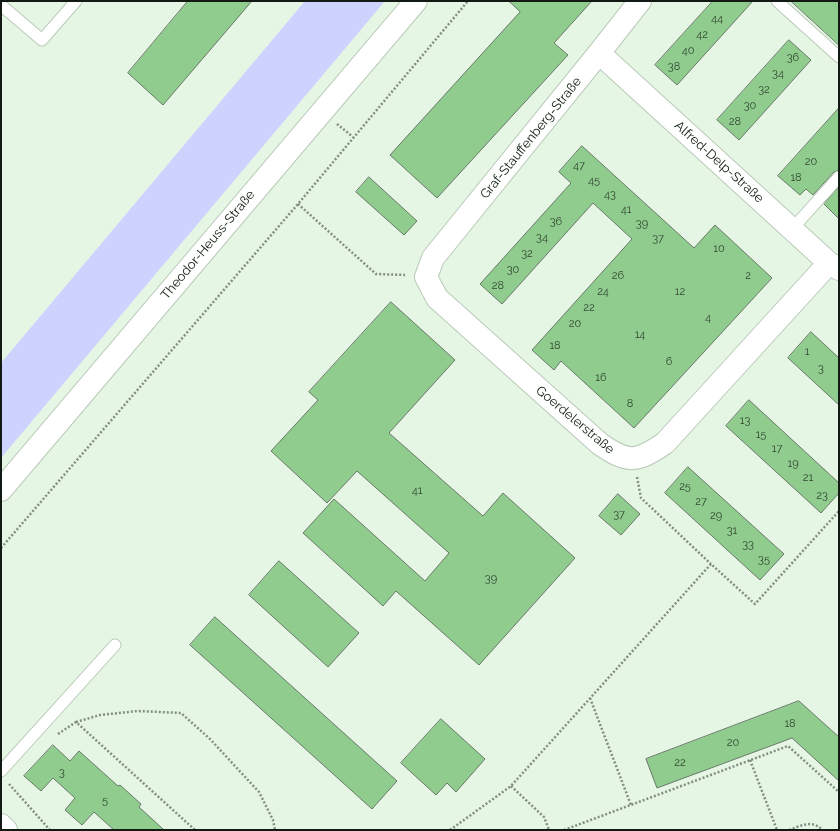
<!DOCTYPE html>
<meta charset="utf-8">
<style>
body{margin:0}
#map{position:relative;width:840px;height:831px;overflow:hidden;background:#e5f6e5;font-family:Raleway,sans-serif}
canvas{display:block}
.frame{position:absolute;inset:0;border:2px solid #131913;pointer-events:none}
</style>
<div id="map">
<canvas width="840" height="831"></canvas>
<div class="frame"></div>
</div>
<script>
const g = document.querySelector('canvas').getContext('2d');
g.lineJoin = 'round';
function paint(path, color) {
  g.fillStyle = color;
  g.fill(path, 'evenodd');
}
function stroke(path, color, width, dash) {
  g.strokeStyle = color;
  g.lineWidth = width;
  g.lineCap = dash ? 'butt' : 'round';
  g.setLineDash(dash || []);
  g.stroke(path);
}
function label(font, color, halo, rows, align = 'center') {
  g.font = font + ' Raleway,sans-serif';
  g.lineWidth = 3;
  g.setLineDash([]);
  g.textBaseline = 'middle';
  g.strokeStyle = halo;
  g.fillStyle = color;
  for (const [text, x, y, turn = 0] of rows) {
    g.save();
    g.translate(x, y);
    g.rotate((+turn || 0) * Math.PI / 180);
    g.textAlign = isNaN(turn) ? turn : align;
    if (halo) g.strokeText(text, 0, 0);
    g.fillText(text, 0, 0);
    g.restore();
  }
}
paint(new Path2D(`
 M305,1h80l-384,457v-95z`), '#cdd2ff');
const building = new Path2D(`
 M188,1h64l-89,104 -35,-32z
 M509,1h83l-38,42 14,12 -131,143 -47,-43 130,-143z
 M713,1h40l-76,84 -22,-20z
 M791,1h48v44z
 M789,40l22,20 -72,80 -22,-20z
 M839,108v62l-5,2 -21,23 -7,-6 -6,6 -22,-19z
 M582,146l112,102 21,-23 57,53 -138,150 -73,-67 -7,9 -22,-20 100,-111 -39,-36 -91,101 -22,-20 91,-101 -12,-11z
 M369,177l48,44 -13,14 -48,-43z
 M839,187v32l-15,-15z
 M391,302l64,58 -66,73 94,83 20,-23 72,65 -96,107 -83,-74 -13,15 -80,-73 31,-34 91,82 24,-28 -92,-82 -30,32 -56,-52 47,-51 -9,-8z
 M811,332l28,26v47l-51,-47z
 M749,400l90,83v10l-18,20 -95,-87z
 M688,467l96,87 -24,26 -95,-87z
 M618,494l22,20 -19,21 -22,-19z
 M279,561l80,72 -31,34 -79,-72z
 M215,617l182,164 -25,28 -182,-164z
 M799,701l40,36v44l-47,-43 -135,50 -11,-29z
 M441,719l44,40 -29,33 -9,-9 -11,12 -35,-32z
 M53,745l17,16 9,-10 39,35 2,-1 21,19 -2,3 25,23h-50l-20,-18 -12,13 -17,-15 10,-12 -22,-20 -12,13 -17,-15z`);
paint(building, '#8fcc8e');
stroke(building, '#697869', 1);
const service = new Path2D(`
 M777,1l62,56
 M1,5l41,35 34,-39
 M793,228l46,-51
 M1,771l114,-126`);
const minor = new Path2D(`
 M640,1l-41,52 -166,205 -7,19 11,21 163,146c29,20 37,18 65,-1l164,-180
 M599,53l230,210 10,6
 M1,825l5,5`);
const tertiary = new Path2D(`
 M1,490l415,-489`);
stroke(service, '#bacab9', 13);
stroke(minor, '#bacab9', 24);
stroke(tertiary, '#bacab9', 24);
stroke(new Path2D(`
 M337,124l16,13
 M298,204l78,70 29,1
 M637,477l4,21 70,66
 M1,548l297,-344 170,-203
 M590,698l41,107
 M76,722l24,-7 38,-4 43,2 29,26 49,53 14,28 2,10
 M58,734l18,-12 119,108
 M750,760l27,70
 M9,784l41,46
 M511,786l33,31 5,13
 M450,830l61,-44 200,-222 44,40 84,-93
 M564,830l224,-84 51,46
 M789,830c11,-4 24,-11 33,0`), '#838e83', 2.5, [2, 2]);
stroke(service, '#fff', 11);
stroke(minor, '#fff', 22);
stroke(tertiary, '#fff', 22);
label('11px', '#324632', null, [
 ["44",717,19],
 ["42",702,35],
 ["40",688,51],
 ["36",793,58],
 ["38",674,67],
 ["34",778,74],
 ["32",764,90],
 ["30",750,106],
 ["28",735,122],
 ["20",811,162],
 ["47",579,166],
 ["18",796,178],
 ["45",594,181],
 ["43",610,195],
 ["41",626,210],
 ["36",556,222],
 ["39",642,224],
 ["34",542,238],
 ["37",658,239],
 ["10",719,249],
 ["32",527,254],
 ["30",513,270],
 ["26",618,276],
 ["2",748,276],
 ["28",498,286],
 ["24",603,292],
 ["12",680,292],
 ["22",589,308],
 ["4",708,318],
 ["20",575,324],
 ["14",640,335],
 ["18",555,346],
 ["1",807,352],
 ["6",669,362],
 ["3",821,369],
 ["16",601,378],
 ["8",630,404],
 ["13",745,421],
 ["15",761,435],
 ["17",777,449],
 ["19",793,464],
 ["21",808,478],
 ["25",685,487],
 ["41",417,491],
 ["23",822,496],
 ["27",701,502],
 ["37",619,515],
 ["29",716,516],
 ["31",732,531],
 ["33",748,545],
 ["35",764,560],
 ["39",491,579],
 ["18",790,724],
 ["20",733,743],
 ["22",680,763],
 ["3",62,773],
 ["5",105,801]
]);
label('13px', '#131913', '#fbfffb', [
 ["Graf-Stauffenberg-Straße",531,138,-51],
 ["Alfred-Delp-Straße",719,162,42],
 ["Theodor-Heuss-Straße",208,245,-50],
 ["Goerdelerstraße",575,420,40]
]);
</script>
